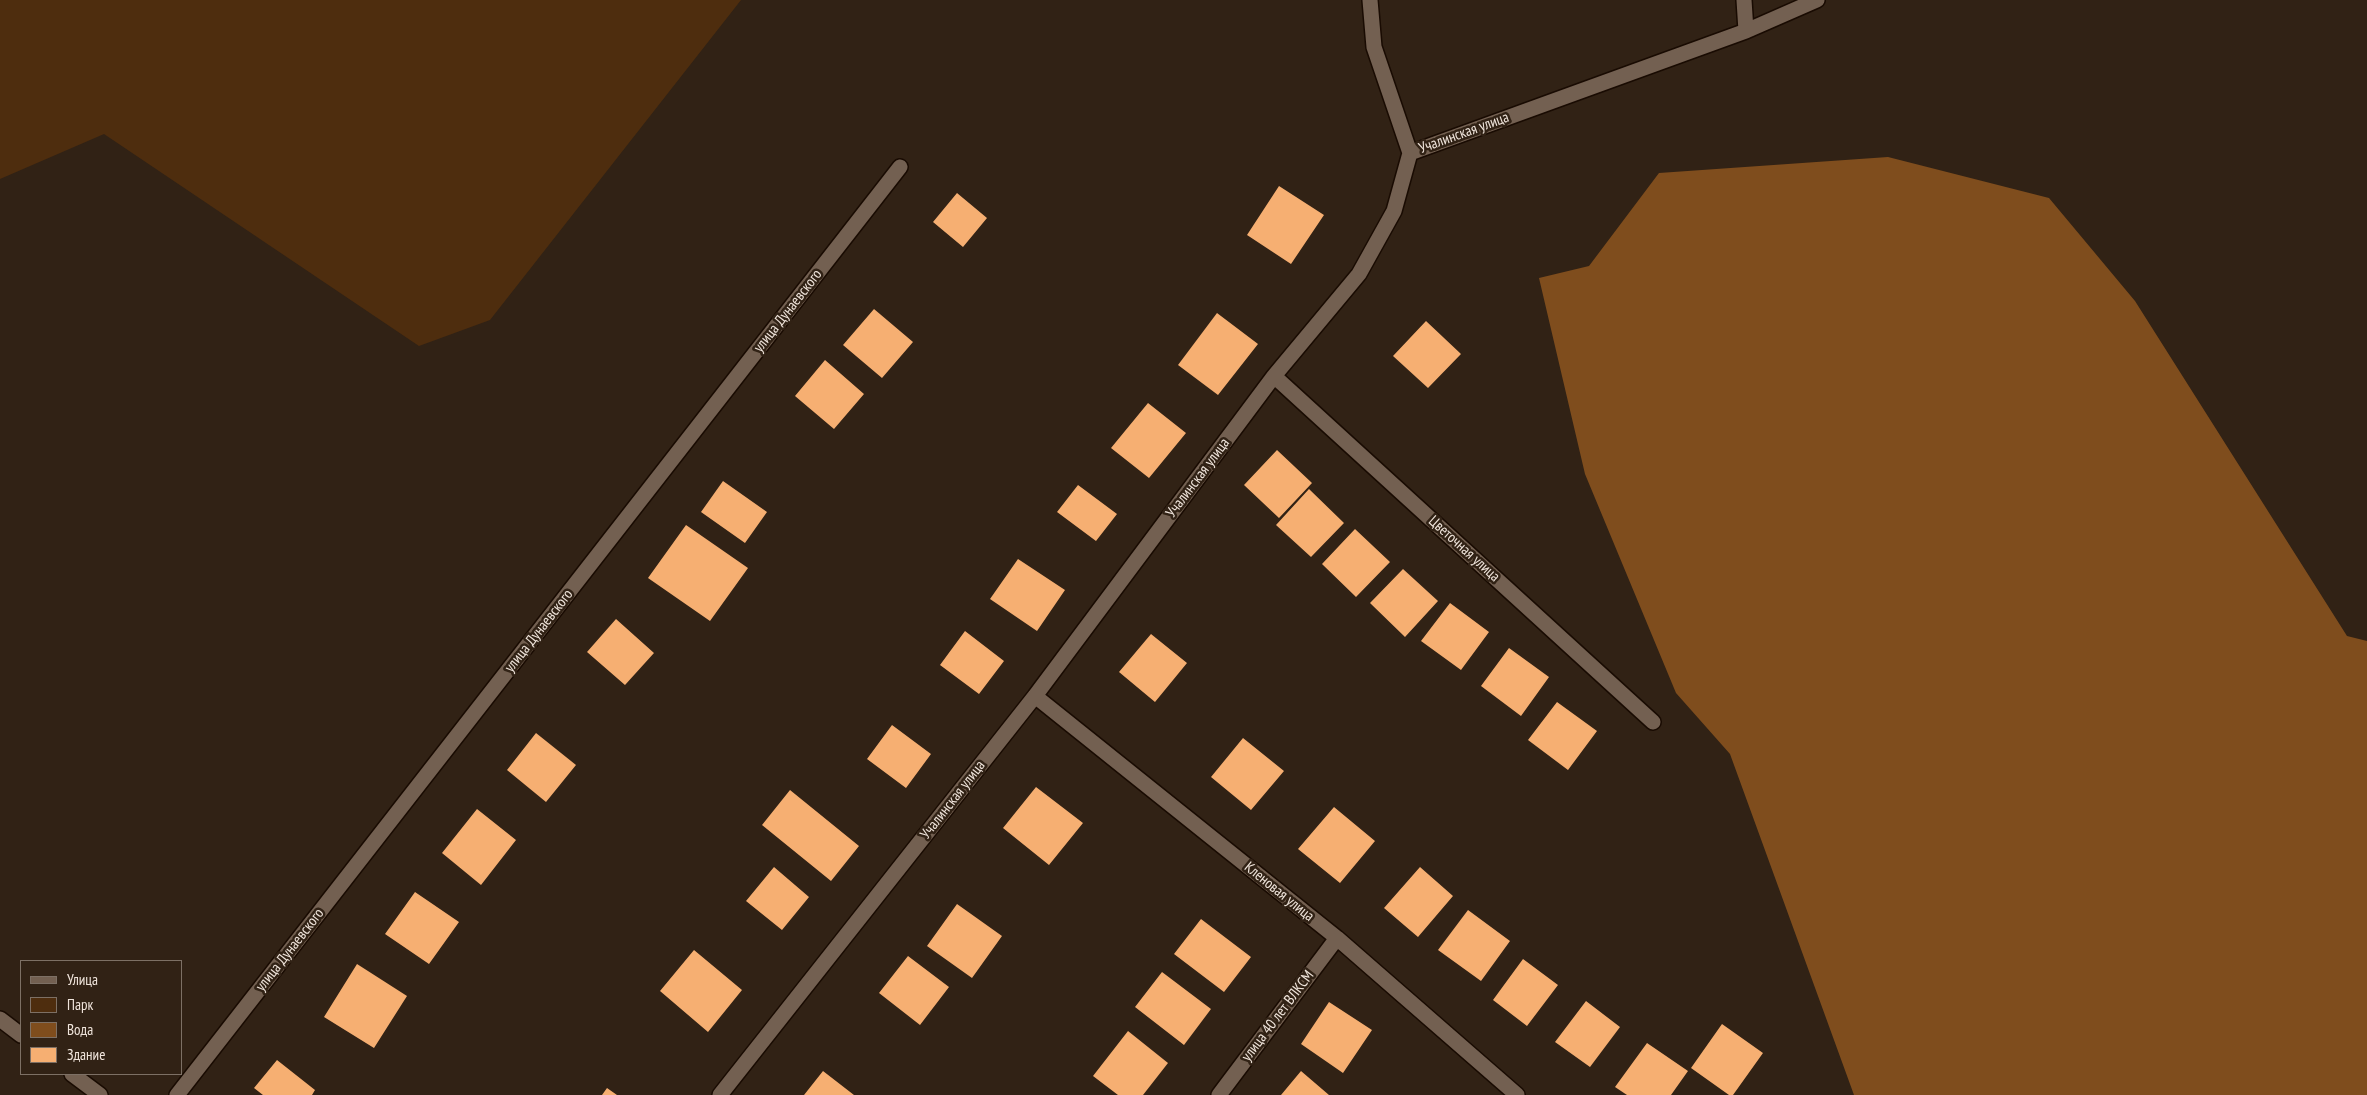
<!DOCTYPE html>
<meta charset="utf-8">
<style>
body{margin:0}
#map{position:relative;width:2367px;height:1095px;overflow:hidden;background:#312215;font-family:"PT Sans Narrow",sans-serif}
canvas{display:block}
.legend{position:absolute;left:20px;top:960px;width:162px;height:115px;box-sizing:border-box;background:#312215;border:1px solid #7d7065;margin:0;padding:6px 9px;list-style:none;font-size:15px;color:#f0e5dc}
.legend li{display:flex;align-items:center;gap:10px;height:25px}
.legend b{width:25px;border:1px solid #7d7065}
</style>
<div id="map">
<canvas width="2367" height="1095"></canvas>
<ul class="legend">
<li><b style="height:6px;background:#736051"></b>Улица</li>
<li><b style="height:14px;background:#4e2d0e"></b>Парк</li>
<li><b style="height:14px;background:#7f4d1d"></b>Вода</li>
<li><b style="height:14px;background:#f6af72"></b>Здание</li>
</ul>
</div>
<script>
const g = document.querySelector('canvas').getContext('2d');
g.lineJoin = 'round';
function paint(path, color) {
  g.fillStyle = color;
  g.fill(path, 'evenodd');
}
function stroke(path, color, width, dash) {
  g.strokeStyle = color;
  g.lineWidth = width;
  g.lineCap = dash ? 'butt' : 'round';
  g.setLineDash(dash || []);
  g.stroke(path);
}
function label(font, color, halo, rows, align = 'center') {
  g.font = font + ' "PT Sans Narrow",sans-serif';
  g.lineWidth = 5;
  g.setLineDash([]);
  g.textBaseline = 'middle';
  g.strokeStyle = halo;
  g.fillStyle = color;
  for (const [text, x, y, turn = 0] of rows) {
    g.save();
    g.translate(x, y);
    g.rotate((+turn || 0) * Math.PI / 180);
    g.textAlign = isNaN(turn) ? turn : align;
    if (halo) g.strokeText(text, 0, 0);
    g.fillText(text, 0, 0);
    g.restore();
  }
}
paint(new Path2D(`
 M0,0h741l-251,320 -71,26 -315,-212 -104,45z`), '#4e2d0e');
paint(new Path2D(`
 M1888,157l161,41 86,103 212,335 20,5v454h-513l-124,-341 -54,-61 -91,-219 -46,-196 50,-12 70,-93z`), '#7f4d1d');
paint(new Path2D(`
 M1279,186l45,29 -33,49 -44,-29z
 M957,193l30,25 -24,29 -30,-25z
 M874,309l39,33 -31,36 -39,-33z
 M1217,313l41,31 -40,51 -40,-30z
 M1426,321l35,33 -33,34 -35,-32z
 M825,360l39,34 -30,35 -39,-33z
 M1148,403l38,30 -37,45 -38,-30z
 M1277,450l35,33 -33,35 -35,-33z
 M723,481l44,31 -22,31 -44,-31z
 M1078,485l39,29 -21,27 -39,-29z
 M1309,489l35,34 -33,34 -35,-32z
 M686,525l62,43 -38,53 -62,-43z
 M1355,529l35,33 -34,35 -34,-33z
 M1018,559l47,31 -28,41 -47,-32z
 M1403,569l35,32 -33,36 -35,-34z
 M1450,603l39,29 -28,38 -40,-29z
 M616,619l38,34 -29,32 -38,-33z
 M965,631l39,30 -25,33 -39,-29z
 M1151,634l36,29 -32,39 -36,-30z
 M1509,648l40,29 -28,39 -40,-30z
 M1557,702l40,29 -29,39 -40,-30z
 M892,725l39,29 -25,34 -39,-29z
 M536,733l40,32 -30,37 -39,-32z
 M1243,738l41,33 -33,39 -40,-33z
 M1036,787l47,36 -34,42 -46,-37z
 M790,790l69,56 -28,35 -69,-56z
 M1334,807l41,34 -35,42 -42,-34z
 M477,809l39,31 -35,45 -39,-32z
 M774,867l35,30 -27,33 -36,-29z
 M1420,867l33,29 -35,41 -34,-29z
 M415,892l44,30 -30,42 -44,-30z
 M957,904l45,32 -30,42 -45,-32z
 M1468,910l42,31 -29,40 -43,-31z
 M1201,919l50,38 -27,35 -50,-38z
 M694,950l48,40 -34,42 -48,-41z
 M908,956l41,31 -29,38 -41,-32z
 M1523,959l35,26 -31,41 -34,-26z
 M357,964l50,32 -33,52 -50,-31z
 M1162,972l49,37 -27,36 -49,-38z
 M1586,1001l34,26 -30,40 -35,-25z
 M1329,1002l43,28 -29,43 -42,-29z
 M1722,1024l41,29 -30,42h-4l-38,-27z
 M1128,1031l40,32 -25,32h-25l-25,-19z
 M1647,1043l41,28 -17,24h-44l-12,-8z
 M277,1060l38,30 -3,5h-49l-9,-7z
 M823,1071l31,24h-50z
 M1301,1071l28,24h-48z
 M607,1088l10,7h-15z`), '#f6af72');
const minor = new Path2D(`
 M1370,0l4,47 36,106
 M1746,31l71,-31
 M1410,153l336,-122 -2,-31
 M1274,376l379,346
 M1035,696l302,242 180,157
 M0,1019l21,16
 M72,1074l28,21
 M177,1095l723,-928
 M720,1095l315,-399 239,-320 85,-102 35,-63 16,-58
 M1219,1095l118,-157`);
stroke(minor, '#190b02', 18);
stroke(minor, '#736051', 15);
label('15px', '#f0e5dc', '#312215', [
 ["Учалинская улица",1464,133,-20],
 ["улица Дунаевского",788,311,-52],
 ["Учалинская улица",1198,478,-53],
 ["Цветочная улица",1464,549,42],
 ["улица Дунаевского",539,631,-52],
 ["Учалинская улица",953,800,-52],
 ["Кленовая улица",1279,892,39],
 ["улица Дунаевского",290,950,-52],
 ["улица 40 лет ВЛКСМ",1278,1016,-53]
]);
</script>
